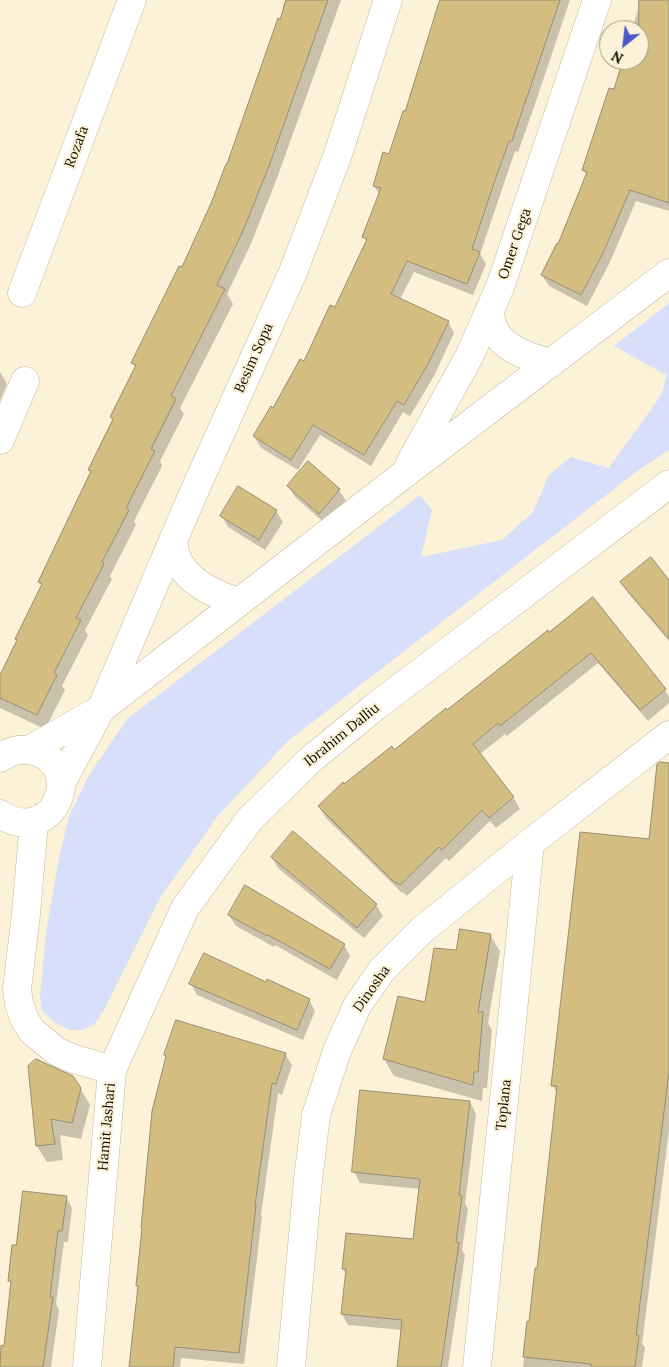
<!DOCTYPE html>
<style>
body{margin:0}
#map{position:relative;width:669px;height:1367px;overflow:hidden;background:#fcf2d8;font-family:Lora,serif}
canvas{display:block}
.north{position:absolute;left:599px;top:20px;width:50px;height:50px;box-sizing:border-box;background:#fcf2d8;border:1px solid #9d9683;border-radius:50%;rotate:209deg;font-size:14px;font-weight:700;line-height:20px;text-align:center;color:#0f0c04}
.north::after{content:'';display:block;margin:auto;width:18px;height:22px;background:#4957cb;clip-path:polygon(50% 0,100% 100%,50% 72%,0 100%)}
</style>
<div id="map">
<canvas width="669" height="1367"></canvas>
<div class="north">N</div>
</div>
<script>
const g = document.querySelector('canvas').getContext('2d');
g.lineJoin = 'round';
function paint(path, color) {
  g.fillStyle = color;
  g.fill(path, 'evenodd');
}
function stroke(path, color, width, dash) {
  g.strokeStyle = color;
  g.lineWidth = width;
  g.lineCap = dash ? 'butt' : 'round';
  g.setLineDash(dash || []);
  g.stroke(path);
}
function label(font, color, halo, rows, align = 'center') {
  g.font = font + ' Lora,serif';
  g.lineWidth = 4.5;
  g.setLineDash([]);
  g.textBaseline = 'middle';
  g.strokeStyle = halo;
  g.fillStyle = color;
  for (const [text, x, y, turn = 0] of rows) {
    g.save();
    g.translate(x, y);
    g.rotate((+turn || 0) * Math.PI / 180);
    g.textAlign = isNaN(turn) ? turn : align;
    if (halo) g.strokeText(text, 0, 0);
    g.fillText(text, 0, 0);
    g.restore();
  }
}
paint(new Path2D(`
 M669,303v147l-29,19 -352,272 -71,76 -57,81 -55,110 -10,16 -12,6h-14l-15,-8 -12,-11 -2,-14 6,-64 12,-71 11,-46 20,-41 38,-56 293,-224 12,15 -11,47 81,-17 31,-28 16,-37 22,-18 38,11 53,-74 4,-19 -52,-29z`), '#d7dffb');
paint(new Path2D(`
 M287,0h54l-65,181 -26,65 -23,48 6,10 -53,104 4,6 -24,47 2,5 -28,55 2,4 -26,51 2,3 -27,51 3,5 -26,51 3,4 -20,39 -45,-21v-30l18,-37 -2,-2 26,-53 -3,-4 52,-109 -1,-3 24,-49 -3,-4 25,-49 -4,-5 50,-94 31,-67z
 M441,0h129l-37,110 -15,42 -3,-1 -35,103 6,10 -13,31 -59,-23 -14,27 48,23 6,11 -20,43 -24,40 -7,-4 -32,54 -51,-31 -22,35 -37,-22 -7,-12 51,-73 30,-54 32,-67 -3,-5 16,-42 -6,-9 16,-30 16,-43z
 M641,0h28v211l-33,-10 -26,61 -23,44 -38,-20 -7,-11 17,-30 28,-69 -3,-6 31,-79 9,-31h15v-30h-7z
 M0,372l7,12 -7,17z
 M308,463l31,27 7,11 -20,23 -31,-27 -7,-11z
 M276,511l7,11 -18,28 -37,-23 -6,-11z
 M622,582h47v59l-41,-48z
 M593,599l72,91 4,7v6l-21,18 -50,-58 -91,73 -2,-2 -26,21 34,42 7,12 -24,19 -6,-7 -41,40 -3,-3 -39,38 -4,-4 -1,1 -76,-75 -7,-11 25,-21 103,-74z
 M669,784v346l-27,214 3,3 -3,20h-119l6,-45 1,1 8,-53 20,-176 -6,-9 98,-244z
 M272,858l104,47 7,11 -19,22 -85,-69z
 M229,915l115,30 6,11 -13,24 -62,-35 -1,2 -38,-21z
 M490,935l10,16 -12,72 4,7 -5,58h-4l-1,13 -88,-25 -10,-17 42,-55 31,-52z
 M267,983l42,17 6,11 -12,29 -106,-45 -6,-11z
 M285,1054l7,11 -10,30 -4,-2 -17,122 1,2 -18,147 -63,-6 -1,9h-50l9,-79 -2,-3 30,-227 -2,-3z
 M29,1067l51,21 10,17 -9,34 -21,-4 3,25 -16,2 -10,-16z
 M470,1102l6,12 -11,90 3,4 -6,42 3,5 -17,112h-50l4,-37 -54,-5 -6,-11 4,-40 -3,-5 71,-28 6,-52 -60,-6 -6,-11z
 M66,1197l6,11 -4,34h-4l-8,62 3,6 -8,57h-51l5,-20 7,-62 -3,-5 8,-33z`), '#0003');
const building = new Path2D(`
 M286,0h42l-59,166 -26,65 -26,54 8,4 -54,107 5,3 -25,50 4,2 -29,57 3,2 -27,52 2,2 -28,54 5,2 -27,53 3,2 -20,40 -37,-17v-23l17,-35 -2,-1 27,-55 -4,-2 53,-111 -3,-1 25,-51 -3,-2 26,-52 -5,-2 48,-97 3,1 30,-66 14,-37h1l51,-146 2,1z
 M440,0h120l-48,141h-3l-15,42 -22,66 8,3 -13,32 -60,-23 -16,33 58,27 -21,43 -24,41 -7,-4 -33,54 -51,-30 -22,35 -38,-24 18,-30 2,2 27,-49 4,2 26,-56 5,2 32,-68 -5,-2 19,-49 -8,-2 10,-34 6,2 14,-43h2z
 M639,0h30v203l-39,-13 -26,61 -23,44 -40,-20 16,-32 1,1 29,-72 -5,-2 27,-82 5,1 9,-29h16z
 M308,461l32,28 -21,25 -32,-28z
 M238,486l39,24 -18,30 -39,-24z
 M651,557l18,23v59l-49,-57z
 M593,597l73,92 -26,21 -49,-57 -91,73 -2,-3 -25,21 41,53 -25,21 -7,-8 -40,40 -3,-3 -39,38 -4,-3 -1,1 -77,-77 25,-24 1,2 48,-38 2,4 52,-42 1,2 101,-80 1,2z
 M660,762l9,1v309l-33,263h3l-4,32h-44v-3l-68,-7 4,-36h2l6,-53h2l20,-182h-6l29,-254 69,7 8,-75z
 M293,831l84,73 -20,24 -86,-71z
 M245,885l100,59 -15,25 -62,-34 -1,1 -39,-21z
 M460,929l31,5 -13,78h5l-5,60h-4l-1,13 -90,-26 15,-63 27,6 9,-54 22,2z
 M204,953l62,29 1,-3 43,20 -13,31 -108,-46z
 M176,1020l110,33 -10,31 -4,-1 -17,122h1l-17,148 -64,-6 -2,20h-44l9,-81h-2l6,-58h-1l11,-117 14,-55 -2,-1z
 M36,1059l37,17 8,12 -9,35 -21,-4 4,25 -19,2 -8,-80z
 M360,1090l110,11 -11,94 3,1 -6,46 3,1 -18,124h-44l5,-47 -61,-6 5,-45h-4l4,-36 67,6 7,-60 -68,-7z
 M23,1191l44,5 -5,35h-4l-8,66h3l-10,70h-43l1,-22 3,1 7,-65h-3l4,-36h4z`);
paint(building, '#d3bd81');
stroke(building, '#968d74', 1);
const minor = new Path2D(`
 M22,293l110,-293
 M489,311c2,5 2,11 4,16 9,22 37,31 58,36
 M0,440l25,-59
 M409,465l60,-108 31,-70 97,-287
 M173,540c1,5 1,11 3,16 10,26 38,38 62,46
 M31,749l70,-40 302,-234 266,-202
 M0,758c11,-8 23,-11 37,-6 50,18 14,96 -37,62
 M61,783l40,-74 92,-215 100,-222 45,-118 50,-154
 M34,822l-8,92 -9,75 2,15 6,16 7,11 24,20 15,7 41,12
 M87,1367l25,-297 73,-162 65,-89 60,-59 66,-54 293,-222
 M291,1367l17,-187 8,-65 21,-64 20,-45 25,-36 40,-40 108,-87 139,-108
 M477,1367l53,-524`);
stroke(minor, '#c0b79d', 29);
stroke(minor, '#fff', 28);
label('14px', '#0f0c04', '#fcf2d8', [
 ["Rozafa",77,147,-70],
 ["Omer Gega",515,244,-71],
 ["Besim Sopa",254,358,-66],
 ["Ibrahim Dalliu",342,735,-39],
 ["Dinosha",372,989,-55],
 ["Toplana",504,1105,-84],
 ["Hamit Jashari",107,1127,-85]
]);
</script>
